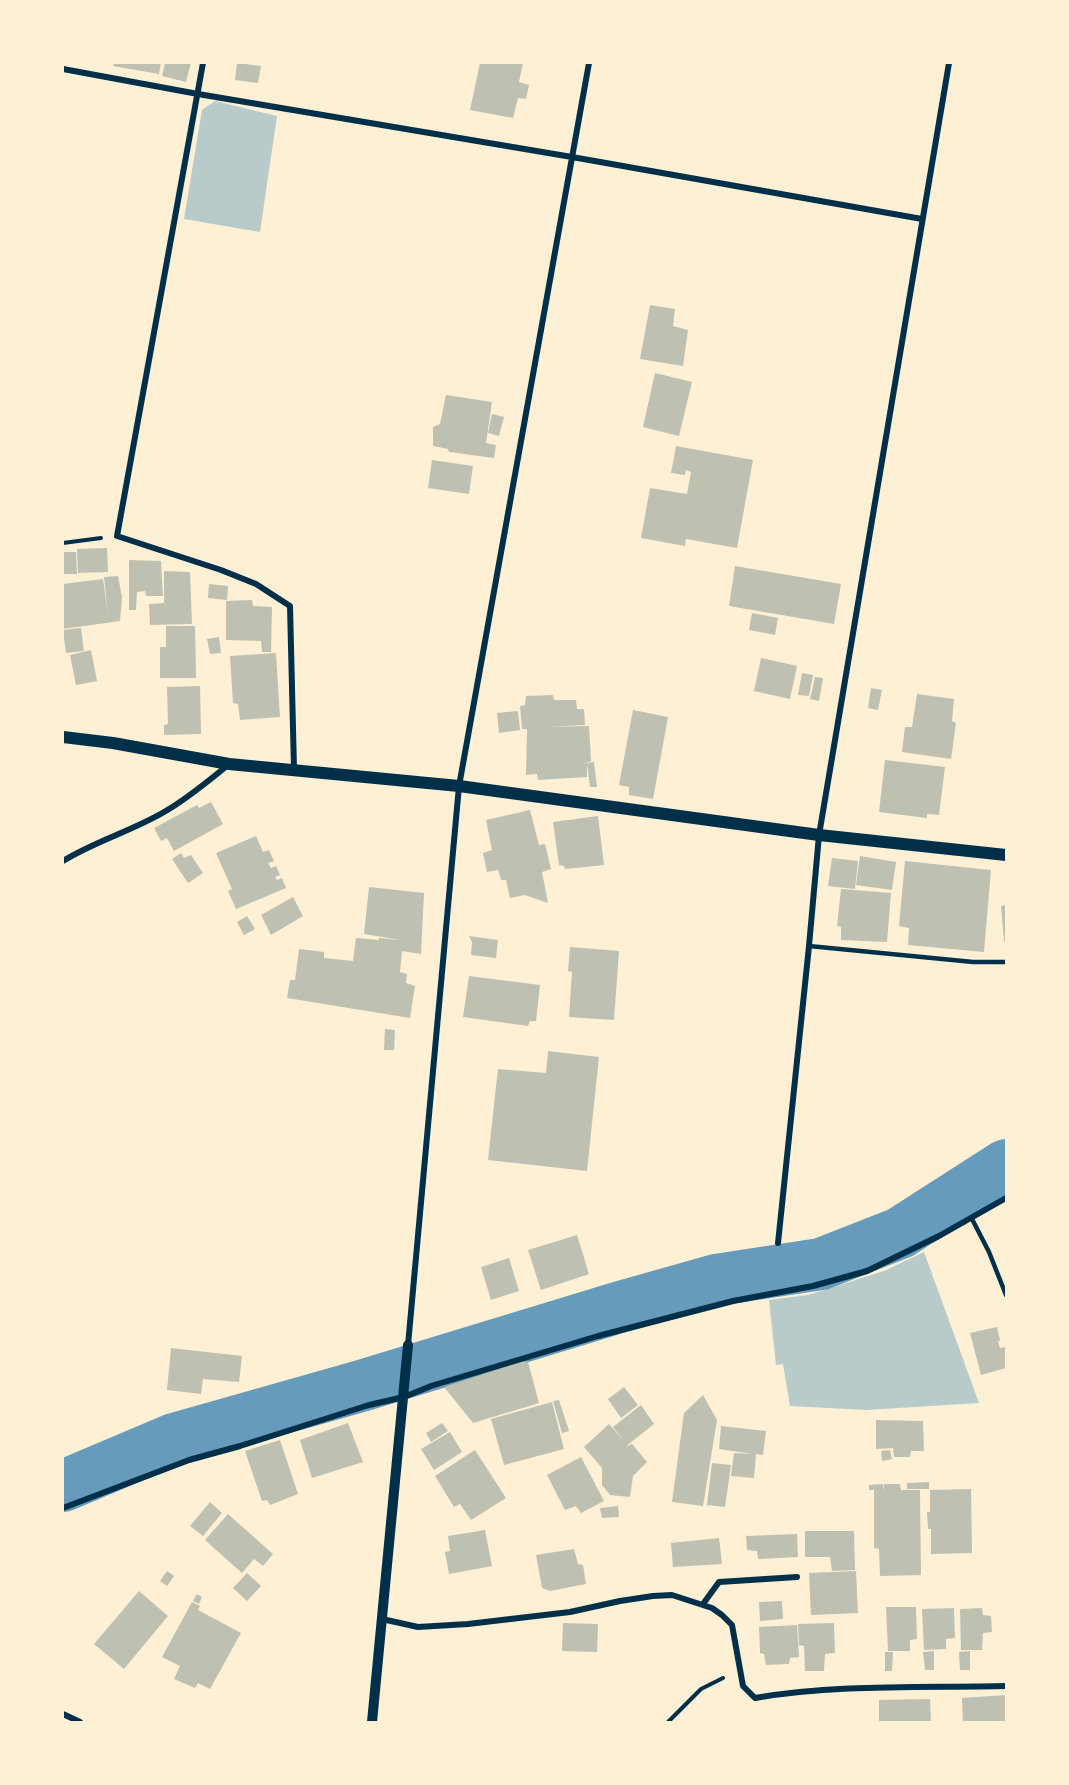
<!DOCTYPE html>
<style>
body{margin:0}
#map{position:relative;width:1069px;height:1785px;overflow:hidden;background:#fdf0d5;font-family:Mulish,sans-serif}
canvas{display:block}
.frame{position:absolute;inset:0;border:64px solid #fdf0d5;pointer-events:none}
</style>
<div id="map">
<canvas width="1069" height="1785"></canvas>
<div class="frame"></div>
</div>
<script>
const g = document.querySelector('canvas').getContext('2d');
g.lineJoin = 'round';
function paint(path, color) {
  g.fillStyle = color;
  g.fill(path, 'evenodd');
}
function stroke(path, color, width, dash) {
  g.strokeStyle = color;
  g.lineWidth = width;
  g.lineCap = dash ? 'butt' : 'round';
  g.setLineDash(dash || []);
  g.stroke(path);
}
paint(new Path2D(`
 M215,101l62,15 -17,116 -76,-13 18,-109z
 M924,1252l55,151 -113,7 -76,-4 -7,-42 -7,1 -7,-65 39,-5 76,-24z`), '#b9caca');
stroke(new Path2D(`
 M63,1486l111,-47 187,-53 259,-79 96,-27 105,-16 79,-31 106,-68`), '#669bbc', 52);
paint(new Path2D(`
 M114,63h47l-2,11 -46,-8z
 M165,63h26l-5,19 -24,-6z
 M237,63l24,3 -3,17 -23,-3z
 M480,63h43l-4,19 10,3 -3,14 -8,-1 -5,20 -43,-8z
 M650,305l25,4 -2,17 15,4 -5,36 -43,-7z
 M655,373l37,9 -13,54 -36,-9z
 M446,395l46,7 -6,41 10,2 -2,13 -45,-6 -1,-3 -15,-3v-19l7,-3z
 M492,414l12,3 -5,19 -11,-3z
 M676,446l77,14 -16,88 -51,-9 -1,7 -44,-8 9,-50 37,6 4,-22 -5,-2 -1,5 -14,-2z
 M432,460l41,6 -4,28 -41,-6z
 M107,548l1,24 -30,1 -1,-24z
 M63,552h13l1,22h-14z
 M129,560l32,1 2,35h-17l-1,-5 -8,1 -1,18h-7z
 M735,566l106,18 -7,40 -105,-18z
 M164,571l26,1 2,52 -42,1 -1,-21 15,-1z
 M118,576l4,21 -2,24 -57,8v-45l40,-5 5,35 -4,-37z
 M209,584l19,2 -1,14 -19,-2z
 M252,600l1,6 19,1 -1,45h-9l-1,-11 -35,-1v-39z
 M752,613l26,5 -3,17 -26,-5z
 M166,626h29l1,52h-36v-31h6z
 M81,628l3,23 -18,2 -3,-23z
 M219,637l2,16 -11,1 -3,-15z
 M91,650l6,31 -21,4 -6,-30z
 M276,653l4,64 -40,3 -2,-16 -5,-1 -3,-47z
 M761,658l36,8 -7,33 -36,-8z
 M802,673l11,2 -4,21 -11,-1z
 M815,677l8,1 -4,23 -9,-2z
 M200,686l1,48 -37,1v-10l4,-1 -1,-37z
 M871,688l11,2 -4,20 -10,-2z
 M917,694l37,5 -2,22 4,2 -5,36 -49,-7 3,-25h7z
 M553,695l1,5h22l1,9h7l1,16 -39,2 43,-1 2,35 -8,3 4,-1v14l-49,3 -1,-6 -11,1 1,-46h-5l-2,-23 5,-1 1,-9z
 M633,710l35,7 -15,82 -24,-4v-8l-10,-2z
 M518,711l2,19 -21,3 -2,-20z
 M885,760l60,7 -6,48 -12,-1v4l-48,-6z
 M594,762l3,25h-7l-3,-24z
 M211,802l12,22 -49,27 -7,-13 -6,3 -7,-13 43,-23 2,3z
 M530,810l9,35 6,-1 6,25 -9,3 6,31 -23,-8 -15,3 -4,-18h-5l-3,-10 -11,2 -4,-19 9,-3 -6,-30z
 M598,816l6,49 -39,4 -1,-3 -5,-1 -6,-43z
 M256,836l7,16 6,-2 5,11 -6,2 3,5 5,-2 4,9 -5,2 2,3 5,-2 4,10 -50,21 -8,-18 4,-2 -16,-36z
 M181,853l3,5 7,-3 12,18 -15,10 -16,-24z
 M860,856l36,6 -4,28 -36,-5z
 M832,858l26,3 -3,28 -27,-3z
 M905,861l86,9 -7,82 -76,-7 1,-17 -10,-2z
 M369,887l55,6 -3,61 -19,-3 -2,21 7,2 -1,9 9,3 -5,32 -123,-20 3,-18h5l4,-31 25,3v6l29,3 3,-23 23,2v-2l22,2 -37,-6z
 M841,889l50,4 -4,49 -46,-2v-13l-4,-1z
 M293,897l10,19 -32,19 -10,-20z
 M1006,905v36h-2l-3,-35z
 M247,916l8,13 -11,6 -7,-13z
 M469,936l29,4 -2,18 -25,-3 1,-13z
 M570,947l49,4 -5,69 -45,-3 3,-45 -4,-1z
 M469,976l71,9 -4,36h-6l-2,5 -65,-9z
 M385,1029l10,1 -1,20h-10z
 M548,1051l51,6 -12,114 -99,-11 10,-91 48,4z
 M577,1235l12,39 -48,16 -13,-40z
 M509,1258l10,33 -28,9 -10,-33z
 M997,1327l3,13 -2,2 2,6 6,-1v21l-25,7 -11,-42z
 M171,1348l71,8 -3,26 -36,-3 -2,15 -34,-4z
 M523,1361l5,1 11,41 -66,20 -29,-36z
 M624,1387l14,18 -17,13 -13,-19z
 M703,1395l14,25 -14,86 -31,-4 12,-89z
 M559,1400l10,31 -7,2 -9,-32z
 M552,1402l12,47 -60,16 -13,-46z
 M641,1405l13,19 -29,23 7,-3 15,18 -14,14 -3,21 -20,-2 -8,-10v-17l-18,-21 25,-23 15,17 -11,-14z
 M876,1420l47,1 1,30h-13l-1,6h-16l-1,-9 -17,1z
 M348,1423l15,39 -51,16 -12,-38z
 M442,1423l6,8 -17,11 -5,-9z
 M721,1426l45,5 -3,24 -7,-1 -2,24 -23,-2 3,-23 19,1 -34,-5z
 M450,1432l12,20 -28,18 -13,-21z
 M280,1440l18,54 -28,11 -3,-5 -5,1 -17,-50z
 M475,1450l31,48 -35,22 -11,-16 -6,3 -19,-31z
 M890,1450l2,9 -10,2 -1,-10z
 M581,1457l23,44 -23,12 -5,-7 -11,4 -18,-35z
 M712,1463l19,2 -6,42 -18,-2z
 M929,1482v7h-22v-6z
 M883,1484v7l1,-7h16l1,6h19l1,85 -41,1 -1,-27 -5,-1v-58h-5v-5z
 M971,1489l1,64 -41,1v-25h-3l-1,-17h3v-22z
 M210,1502l12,11 -19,23 -13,-10z
 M618,1506l1,11 -17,1 -2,-10z
 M228,1514l45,40 -10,12 -9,-7 -12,14 -37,-33z
 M485,1530l7,36 -43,8 -4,-22 5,-1 -2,-15z
 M805,1531h49l1,39 -23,1 -2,-14h-25z
 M797,1534l1,23 -40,2 -1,-8 -10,-1 -1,-14z
 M719,1538l3,26 -49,3 -2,-24z
 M574,1549l4,15 5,1 3,19 -36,7 -8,-3 -6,-33z
 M167,1571l7,5 -7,10 -7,-5z
 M856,1571l2,42 -47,2 -2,-42z
 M247,1573l14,13 -14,15 -14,-13z
 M139,1591l29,25 -44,53 -30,-25z
 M197,1594l5,3 -3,7 -6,-3z
 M782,1601l1,18 -23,2 -1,-19z
 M192,1602l8,4 -2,4 43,23 -31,56 -12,-6 -3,5 -21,-9 6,-13 -18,-9z
 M886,1607h30l1,32 -7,1v11h-22z
 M954,1608l1,30 -9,1v10l-22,1 -2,-41z
 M982,1608l1,7 8,1 1,16 -9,1 -1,17h-21l-1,-41z
 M563,1623l35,1 -1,28 -35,-1z
 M834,1623l1,30 -10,1 -1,17h-19l-1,-25 -5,-1 -1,-21z
 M797,1625l2,32 -9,1 -1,6 -23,1 -2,-11 -4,-1 -1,-26z
 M934,1651v19h-9l-2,-18z
 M970,1651v19h-10l-1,-18z
 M885,1652h8l-1,19h-7z
 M1006,1695v27h-43l-1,-24z
 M930,1699l1,23h-52v-22z`), '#bec0b2');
stroke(new Path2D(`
 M63,543l38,-5
 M668,1722l33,-33 22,-11`), '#003049', 4);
stroke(new Path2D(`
 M809,946l164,16h33
 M972,1219l17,33 17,43`), '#003049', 4.5);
stroke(new Path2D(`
 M203,63l-86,473 104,34 35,14 34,22 4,163
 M63,69l135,25 374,63 350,62
 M63,861c32,-20 69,-30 101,-49 23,-13 43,-30 64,-47
 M778,1243l31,-297 10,-111 130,-772
 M408,1345l51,-559 130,-723
 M63,1508l126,-48 51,-14 129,-41 35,-8 27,-11 167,-50 135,-35 80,-15 54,-15 72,-35 67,-38
 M703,1604l16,-22 78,-5
 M382,1619l36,8 50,-3 102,-12 50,-11 33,-5 19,-1 40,13 10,7 10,10 11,61 12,12c82,-14 168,-10 251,-12
 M63,1714l17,8`), '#003049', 6);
stroke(new Path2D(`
 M372,1722l36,-377`), '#003049', 10);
stroke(new Path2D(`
 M63,737l50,6 116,21 230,22 360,49 187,20`), '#003049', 12);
</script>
